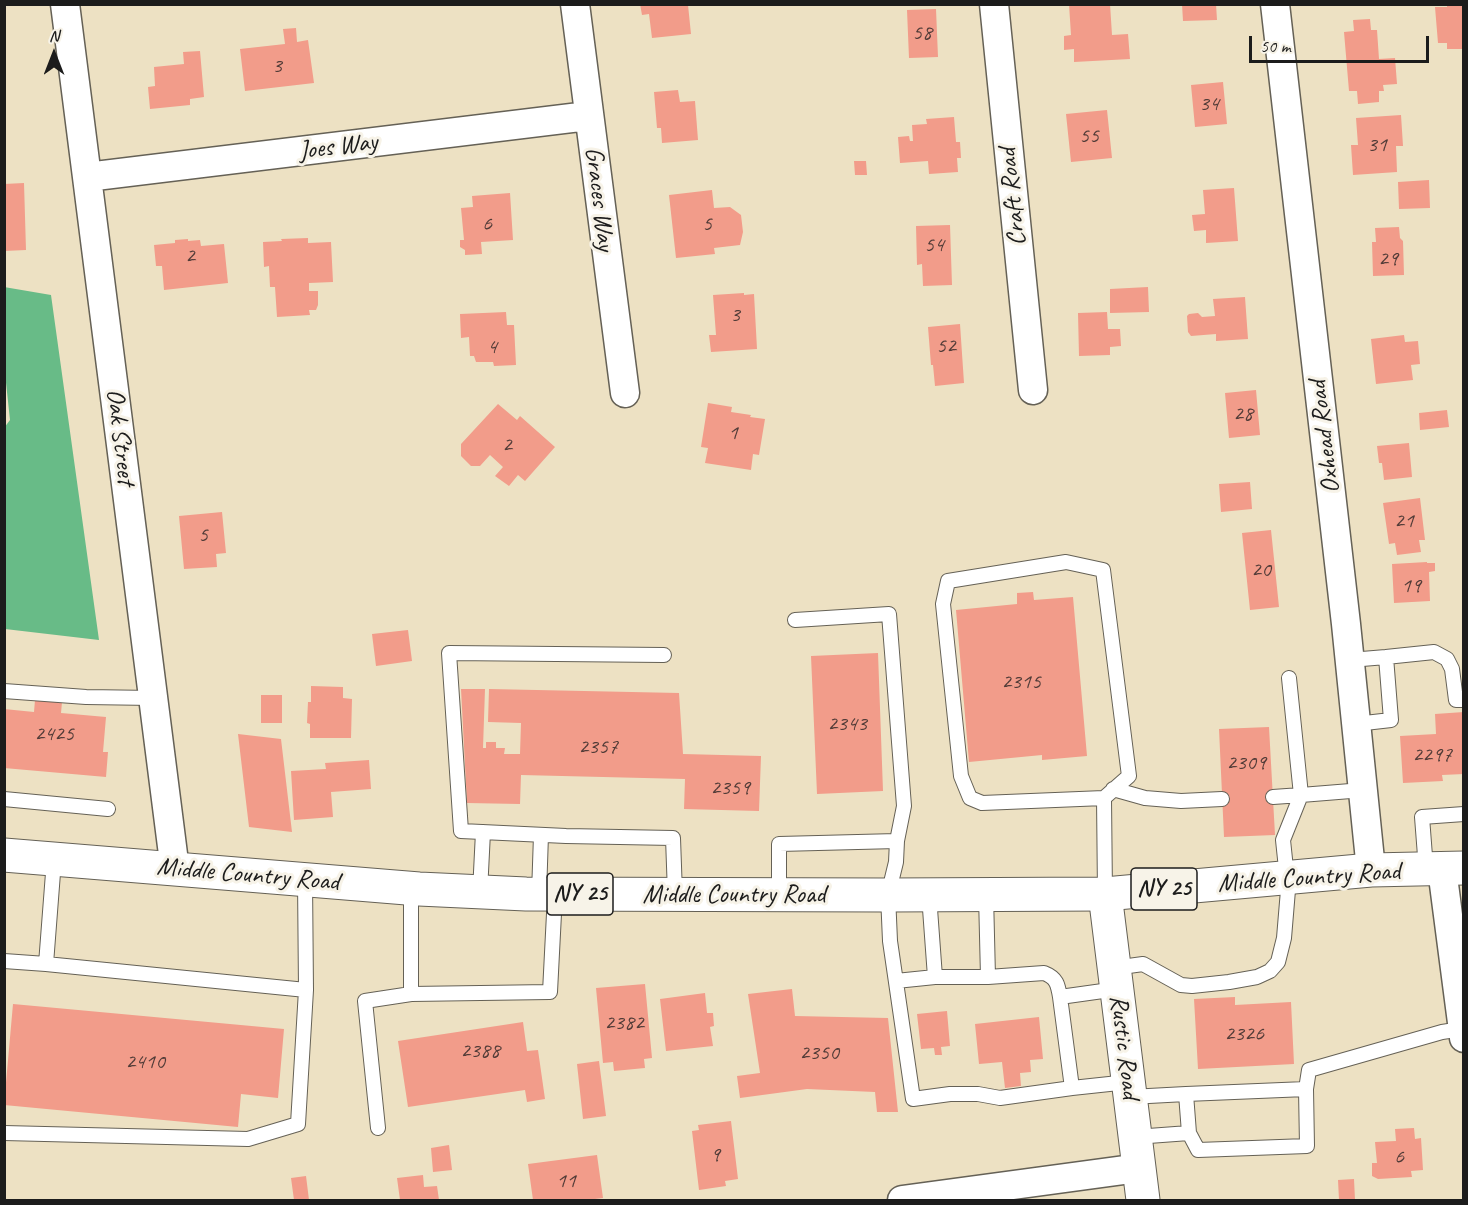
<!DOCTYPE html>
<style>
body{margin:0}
#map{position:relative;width:1468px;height:1205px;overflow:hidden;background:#ede1c3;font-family:Caveat,sans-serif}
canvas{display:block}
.frame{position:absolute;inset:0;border:6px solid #1c1c1c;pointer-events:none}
.north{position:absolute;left:24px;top:24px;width:60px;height:60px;-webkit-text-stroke:4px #f7f3e8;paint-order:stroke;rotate:0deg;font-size:16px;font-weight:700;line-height:24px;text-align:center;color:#1c1c1c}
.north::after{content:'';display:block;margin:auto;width:21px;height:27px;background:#1c1c1c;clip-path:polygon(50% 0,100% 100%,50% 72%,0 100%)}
.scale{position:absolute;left:1249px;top:36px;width:180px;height:27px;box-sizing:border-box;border:3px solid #1c1c1c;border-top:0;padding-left:8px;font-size:18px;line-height:21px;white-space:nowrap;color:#1c1c1c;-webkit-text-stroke:4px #f7f3e8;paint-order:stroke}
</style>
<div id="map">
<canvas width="1468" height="1205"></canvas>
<div class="frame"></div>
<div class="north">N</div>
<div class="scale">50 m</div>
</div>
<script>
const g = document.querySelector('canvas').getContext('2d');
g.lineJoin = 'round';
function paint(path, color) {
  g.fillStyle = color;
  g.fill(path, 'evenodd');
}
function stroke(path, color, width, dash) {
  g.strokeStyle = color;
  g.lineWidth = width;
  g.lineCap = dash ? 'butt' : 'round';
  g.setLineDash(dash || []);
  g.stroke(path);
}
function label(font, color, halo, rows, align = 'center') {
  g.font = font + ' Caveat,sans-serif';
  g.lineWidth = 6;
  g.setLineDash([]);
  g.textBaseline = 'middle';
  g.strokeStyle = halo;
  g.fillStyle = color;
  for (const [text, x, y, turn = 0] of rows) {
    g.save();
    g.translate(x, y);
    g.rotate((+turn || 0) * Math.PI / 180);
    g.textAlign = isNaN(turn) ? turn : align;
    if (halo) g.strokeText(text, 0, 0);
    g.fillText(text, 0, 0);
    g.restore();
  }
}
paint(new Path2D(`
 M4,287l47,8 48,345 -94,-11 -1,-201 6,-8 -6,-56z`), '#68bb87');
paint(new Path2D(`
 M640,4l48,1 3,29 -39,4 -3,-24 -7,1z
 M1069,4h41l2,31 16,-1 2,25 -56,3v-13l-10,1v-14l7,-1z
 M1182,4h34l1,16 -34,1z
 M1447,4h17v45h-17v-6h-9l-3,-36h12z
 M936,9l2,48 -29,1 -2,-48z
 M1370,19l1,11h6l2,29 16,-1 2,26 -14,1 1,6h-5v11l-21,2 -1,-13h-8l-5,-59 10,-1 -1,-11z
 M296,28l1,14 11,-2 6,43 -69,8 -5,-42 45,-5 -2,-15z
 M200,51l4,46 -14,2v6l-40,4 -2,-22 7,-1 -1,-19 30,-3 -1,-12z
 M1223,82l4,42 -32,3 -4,-42z
 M678,90l2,12 15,-1 3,39 -36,3 -1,-15h-4l-3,-36z
 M1107,110l5,48 -41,4 -5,-48z
 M1401,115l2,31h-7l1,26 -44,3 -2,-30h7l-2,-27z
 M954,117l2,25h4l1,16h-4l1,14 -29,2 -1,-13 -28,2 -2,-26 11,-1 1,5h3l-1,-16 15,-1 -1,-5z
 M854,161h12l1,14h-12z
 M1429,180l1,28 -31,1 -1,-27z
 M24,183l2,67 -22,1v-67z
 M1234,188l4,53 -32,2v-13l-12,1 -2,-16 13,-1 -2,-24z
 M712,190l2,18 16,-1 11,8 2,17 -3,13 -26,3 1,6 -39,4 -7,-63z
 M510,193l3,47 -32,2 1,12 -17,1v-5l-5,-3v-7h4l-3,-32 12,-1 -1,-11z
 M950,225l2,60 -29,1 -1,-22 -5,1 -1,-39z
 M1399,227l1,11 3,3 1,34 -31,1 -1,-34h4l-1,-14z
 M308,238v5l23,-1 2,40 -24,1v8h9v14l-2,5h-7l1,5 -33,2 -2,-30h-5l-1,-21 -5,1 -1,-25 19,-1 -1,-2z
 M188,239v2l12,-1 1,6 23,-2 4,39 -64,7 -2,-24h-6l-2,-21 21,-2v-3z
 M1148,287l1,25 -39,1v-24z
 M744,293v2l10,-1 3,55 -46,3 -2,-17h7l-3,-40z
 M1245,297l3,42 -32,2v-7l-25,2 -3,-4 -1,-16 2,-2 9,-1 4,4 13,-1 -2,-17z
 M506,312l1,13h7l2,40 -22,1 -1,-4h-17l-2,-6h-4l-1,-19 -8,1 -1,-24z
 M1107,312l1,17h12l1,17 -11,1v8l-31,1 -1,-43z
 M960,324l4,59 -29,3 -2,-21h-2l-3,-38z
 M1404,335l1,7 13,-1 2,23 -9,1 2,15 -37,4 -5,-45z
 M1256,390l4,45 -31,3 -4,-45z
 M708,403l24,4 -1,5 20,3 -1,2 15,2 -6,36 -6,-1 -2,16 -46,-7 3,-15 -7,-1z
 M498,404l19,16 3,-4 35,31 -30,34 -7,-6 -9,11 -14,-10 8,-9 -13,-12 -10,11h-9l-10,-10v-12z
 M1447,410l2,17 -29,3 -1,-17z
 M1409,443l3,34 -28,3 -2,-17h-3l-2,-17z
 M1250,482l2,27 -31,3 -2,-28z
 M1420,498l5,42h-6l2,12 -24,3 -2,-12 -6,1 -6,-41z
 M222,512l4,41 -10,1 1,13 -33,2 -5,-53z
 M1271,530l8,77 -29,3 -8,-77z
 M1427,562v1h8v8l-6,1 1,29 -36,2 -2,-39z
 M1033,592l1,8 39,-3 14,159 -45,4v-5l-73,7 -13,-152 61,-6v-11z
 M408,630l4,31 -36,5 -4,-32z
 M878,653l5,138 -66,3 -6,-138z
 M311,686l32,1v11l9,1 -1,39h-41v-14l-3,-1 1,-21h3z
 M461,689h24l-2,59h3v-6h10v6h9l-1,6h16l1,-31 -33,-1 1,-33 190,4 4,61 78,2 -2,55 -75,-2 1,-30 -164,-4 -1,29 -53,-1z
 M261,695h21v28h-21z
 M35,700l27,2 -1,11 45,4 -3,35h5l-2,25 -102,-9v-59l30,3z
 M1464,712v62l-22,1 1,6 -40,2 -3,-47 36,-2 -1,-20z
 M1269,727l6,108 -51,2 -5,-108z
 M238,734l43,5 11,93 -43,-5z
 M369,760l2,29 -40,3 2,25 -39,3 -3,-49 35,-2 -1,-6z
 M645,984l7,74 -8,1 1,9 -31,3 -1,-9 -10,1 -7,-75z
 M792,989l3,27 93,2 10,94h-21l-2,-20 -68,-3 -67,9 -3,-22 23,-3 -12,-79z
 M705,993l2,20h6l1,13 -4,1 3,19 -47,5 -6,-52z
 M1235,997v8l56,-3 3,62 -96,5 -4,-70z
 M13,1004l271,25 -6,69 -37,-4 -3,33 -234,-22z
 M947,1011l3,35 -9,1 1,8h-7l-1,-7 -13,1 -4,-35z
 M1039,1017l4,42 -13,1 1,12 -11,1 1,13 -16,2 -3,-26 -23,2 -4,-40z
 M523,1022l4,29 11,-1 7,49 -18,3 -2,-12 -117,17 -10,-66z
 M599,1061l7,55 -23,3 -6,-55z
 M731,1121l7,58 -13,2 1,5 -27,4 -7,-59 7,-1 -1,-5z
 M1414,1128l1,11 6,-1 2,32 -12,1 1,6 -34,2 -6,-3v-13h5l-2,-21 21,-1 -1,-12z
 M449,1145l3,25 -19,2 -2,-24z
 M597,1155l6,43 -16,2h-54l-5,-36z
 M423,1175l1,12 13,-1 2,14h-39l-3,-22z
 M306,1176l3,24h-15l-3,-22z
 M1354,1179l1,21h-16l-1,-20z`), '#f29c8a');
const service = new Path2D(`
 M1066,562l37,8 26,206 -25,22 -122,5 -12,-5 -9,-22 -18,-172 5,-23z
 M795,620l94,-6 15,192 -7,35
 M664,655l-215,-2 12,178 105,5 107,2 2,56
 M1350,660l36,-3
 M4,691l82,6 67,1
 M1356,724l35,-4 -5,-63 48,-5 13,7 5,10 4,31h8
 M1113,789l32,9 36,3 41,-2
 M1273,797l28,-2 -12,-117
 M1104,798l1,96
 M4,799l104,10
 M54,860l-8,104 260,26 -1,-110
 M1426,869l-4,-52 42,-3
 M1287,878l-4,-38 18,-45 62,-5
 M411,889v105l139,-2 5,-98
 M480,892l3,-60
 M539,894l2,-59
 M779,894v-50l118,-3 -1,21 -8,33 2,46 23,158 37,-5h28l22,4 72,-10 -12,-91 57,-8
 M4,961l42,3
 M1114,968l29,-4 38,21 11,1 37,-4 28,-5 13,-6 8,-9 6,-24 5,-60
 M935,977h53l-2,-82
 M988,977l56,-4c13,5 14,12 16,24
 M896,981l39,-4 -6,-82
 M1072,1088l56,-6
 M1306,1089l3,-19 133,-38 20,-3
 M1186,1094l120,-5 1,57 -109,4 -9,-17
 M1130,1097l56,-3 3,39 -54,4
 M378,1128l-13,-127 46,-7
 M4,1133l244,6 50,-15 8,-134`);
const minor = new Path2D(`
 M65,4l110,866
 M575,4l50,389
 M994,4l39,386
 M1275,4l71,620 25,246
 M87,177l501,-61
 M1442,869l22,169
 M902,1200l237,-32`);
const tertiary = new Path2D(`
 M1105,894l38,306`);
const primary = new Path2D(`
 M4,855l415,34 107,5 362,1 217,-1 266,-24 93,-2`);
stroke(service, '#656156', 16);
stroke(minor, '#656156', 31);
stroke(tertiary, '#656156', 35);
stroke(primary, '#656156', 35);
stroke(service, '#fff', 14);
stroke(minor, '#fff', 28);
stroke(tertiary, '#fff', 33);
stroke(primary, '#fff', 33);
label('22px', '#523c38', null, [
 ["58",922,33],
 ["3",277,66],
 ["34",1209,104],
 ["55",1089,136],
 ["31",1377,145],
 ["6",487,224],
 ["5",707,224],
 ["54",934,245],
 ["2",190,256],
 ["29",1388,259],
 ["3",735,315],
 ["52",946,346],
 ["4",492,347],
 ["28",1243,414],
 ["1",733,433],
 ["2",507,445],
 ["21",1404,521],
 ["5",203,535],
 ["20",1261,570],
 ["19",1411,586],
 ["2315",1021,682],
 ["2343",847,724],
 ["2425",54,734],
 ["2357",598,747],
 ["2297",1432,755],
 ["2309",1246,763],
 ["2359",730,788],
 ["2382",624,1023],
 ["2326",1244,1034],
 ["2388",480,1051],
 ["2350",819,1053],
 ["2410",145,1062],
 ["9",715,1155],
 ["6",1399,1157],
 ["11",566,1181]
]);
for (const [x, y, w] of [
 [1164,889,66],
 [580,894,66]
]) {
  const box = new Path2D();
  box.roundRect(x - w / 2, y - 21, w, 42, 4.5);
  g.fillStyle = '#f7f3e8';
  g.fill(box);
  stroke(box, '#1c1c1c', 1.5);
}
label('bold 24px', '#1c1c1c', null, [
 ["NY 25",1164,889],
 ["NY 25",580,894]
]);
label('26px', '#1c1c1c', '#f7f3e8', [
 ["Joes Way",338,147,-7],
 ["Craft Road",1013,197,-96],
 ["Graces Way",599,199,83],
 ["Oak Street",120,437,83],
 ["Oxhead Road",1325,437,-97],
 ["Middle Country Road",248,875,5],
 ["Middle Country Road",1309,878,-4],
 ["Middle Country Road",734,895],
 ["Rustic Road",1124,1047,83]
]);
</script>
